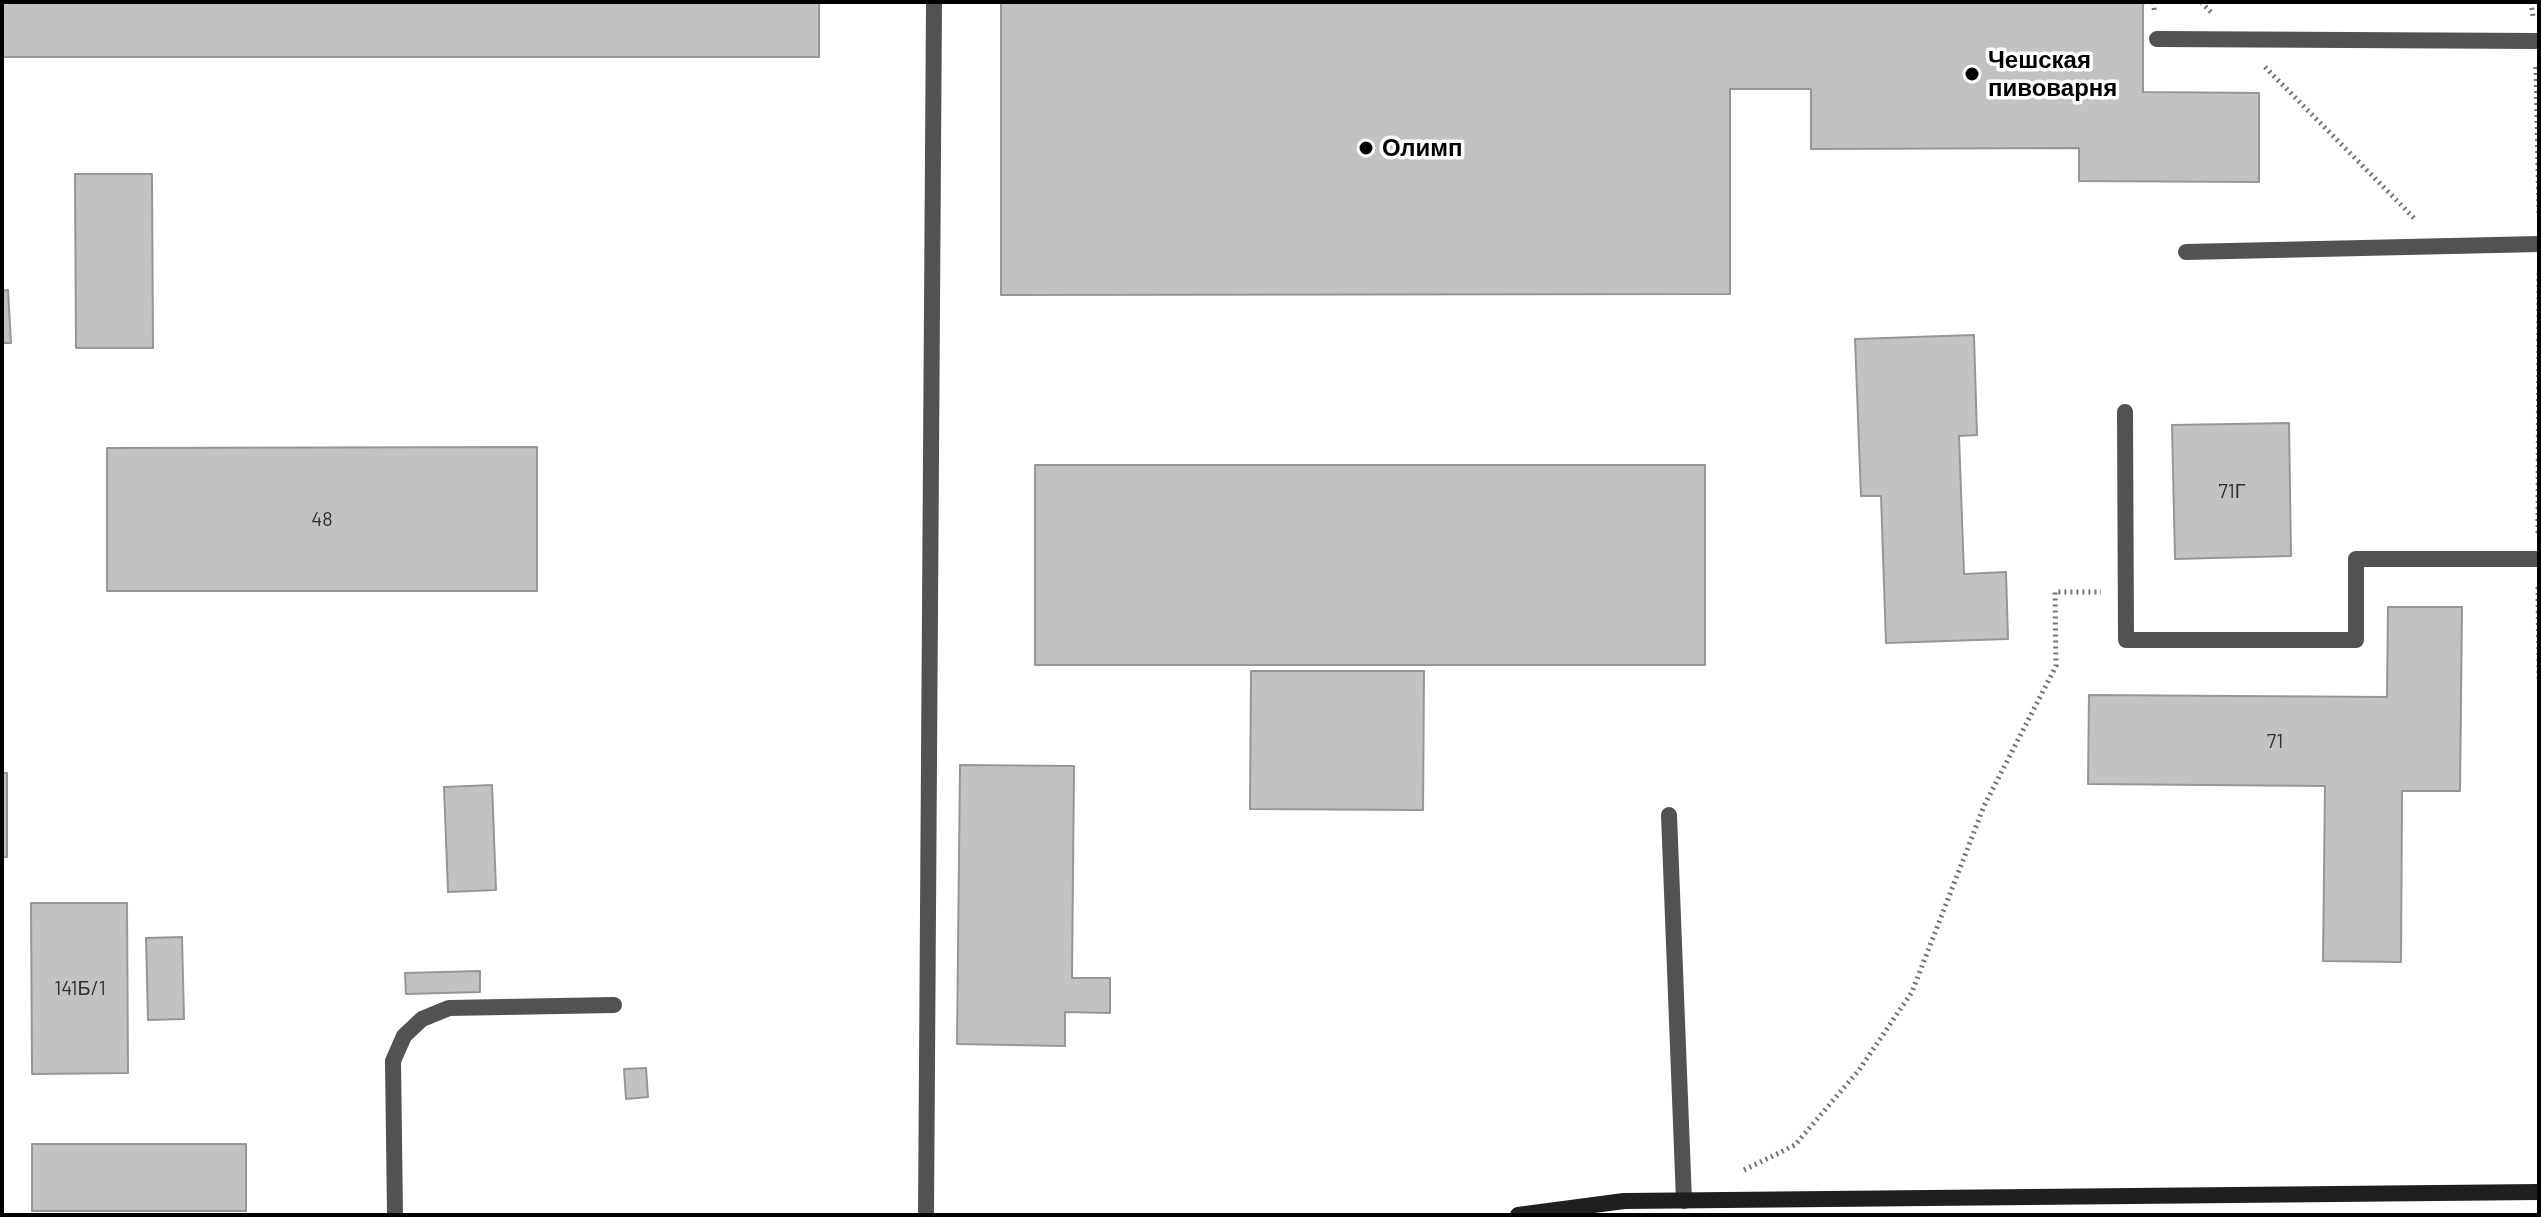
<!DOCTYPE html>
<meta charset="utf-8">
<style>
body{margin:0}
#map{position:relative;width:2541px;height:1217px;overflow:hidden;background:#fff;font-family:Barlow,sans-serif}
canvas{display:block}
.frame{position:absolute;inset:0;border:4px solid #000;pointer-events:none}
</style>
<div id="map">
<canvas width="2541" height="1217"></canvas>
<div class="frame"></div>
</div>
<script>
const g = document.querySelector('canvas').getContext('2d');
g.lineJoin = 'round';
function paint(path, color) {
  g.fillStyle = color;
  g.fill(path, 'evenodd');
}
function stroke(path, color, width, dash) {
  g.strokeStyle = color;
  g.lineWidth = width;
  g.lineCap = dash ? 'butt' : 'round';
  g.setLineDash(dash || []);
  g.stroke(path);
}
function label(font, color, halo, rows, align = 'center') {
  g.font = font + ' Barlow,sans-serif';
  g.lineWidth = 7;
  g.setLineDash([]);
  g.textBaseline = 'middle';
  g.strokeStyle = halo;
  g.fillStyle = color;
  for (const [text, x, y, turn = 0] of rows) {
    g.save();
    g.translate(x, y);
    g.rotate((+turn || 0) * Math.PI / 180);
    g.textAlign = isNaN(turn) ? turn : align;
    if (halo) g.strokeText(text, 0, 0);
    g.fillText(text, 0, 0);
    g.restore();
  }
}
const building = new Path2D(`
 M2,2h817v55h-817z
 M1001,2h1142v90l116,1v89l-180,-1v-33l-268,1v-60h-81v205l-729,1z
 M75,174h77l1,174h-77z
 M8,290l3,53h-9v-52z
 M1974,335l3,100 -18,1 5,138 42,-2 2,67 -122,4 -5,-147h-20l-6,-157z
 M2289,423l2,133 -116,3 -3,-134z
 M537,447v144h-430v-143z
 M1035,465h670v200h-670z
 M2388,607h74l-2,184h-58l-1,171 -78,-1 2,-175 -237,-2 1,-89 298,2z
 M1251,671h173l-1,139 -173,-1z
 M960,765l114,1 -2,212h38v35l-45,-1v34l-108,-2z
 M2,773h5v84h-5z
 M492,785l4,105 -48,2 -4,-105z
 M31,903h96l1,170 -96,1z
 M182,937l2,82 -36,1 -2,-82z
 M480,971v21l-74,2 -1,-21z
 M646,1068l2,29 -22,2 -2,-30z
 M32,1144h214v67h-214z`);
paint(building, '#c2c2c2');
stroke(building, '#969696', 2);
stroke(new Path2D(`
 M2153,2l2,12
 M2201,2l10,10
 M2531,2l2,15
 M2265,67l151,153
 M2536,67l3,150
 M2538,533l1,-262
 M2538,587l1,92
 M1744,1170l51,-25 64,-75 53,-78 72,-186 72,-140 -1,-74h46`), '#747474', 5, [2, 4]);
stroke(new Path2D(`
 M2157,39l382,2
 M2186,252l353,-8
 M2125,412l1,228h230v-81h183
 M1669,815l15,386
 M395,1215l-2,-154 11,-25 18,-17 27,-11 165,-3
 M926,1215l8,-1213`), '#525252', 16);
stroke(new Path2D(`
 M1518,1215l106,-14 915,-9`), '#1f1f1f', 16);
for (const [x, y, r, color] of [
 [1972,74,8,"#000"],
 [1366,148,8,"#000"]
]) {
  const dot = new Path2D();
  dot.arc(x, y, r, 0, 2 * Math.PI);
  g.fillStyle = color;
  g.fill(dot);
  stroke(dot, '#fff', 3);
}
label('20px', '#303030', null, [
 ["71Г",2232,491],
 ["48",322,519],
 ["71",2275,741],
 ["141Б/1",80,988]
]);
label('bold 24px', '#000', '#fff', [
 ["Чешская",1988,60],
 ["пивоварня",1988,88],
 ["Олимп",1382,148]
], 'left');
</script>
